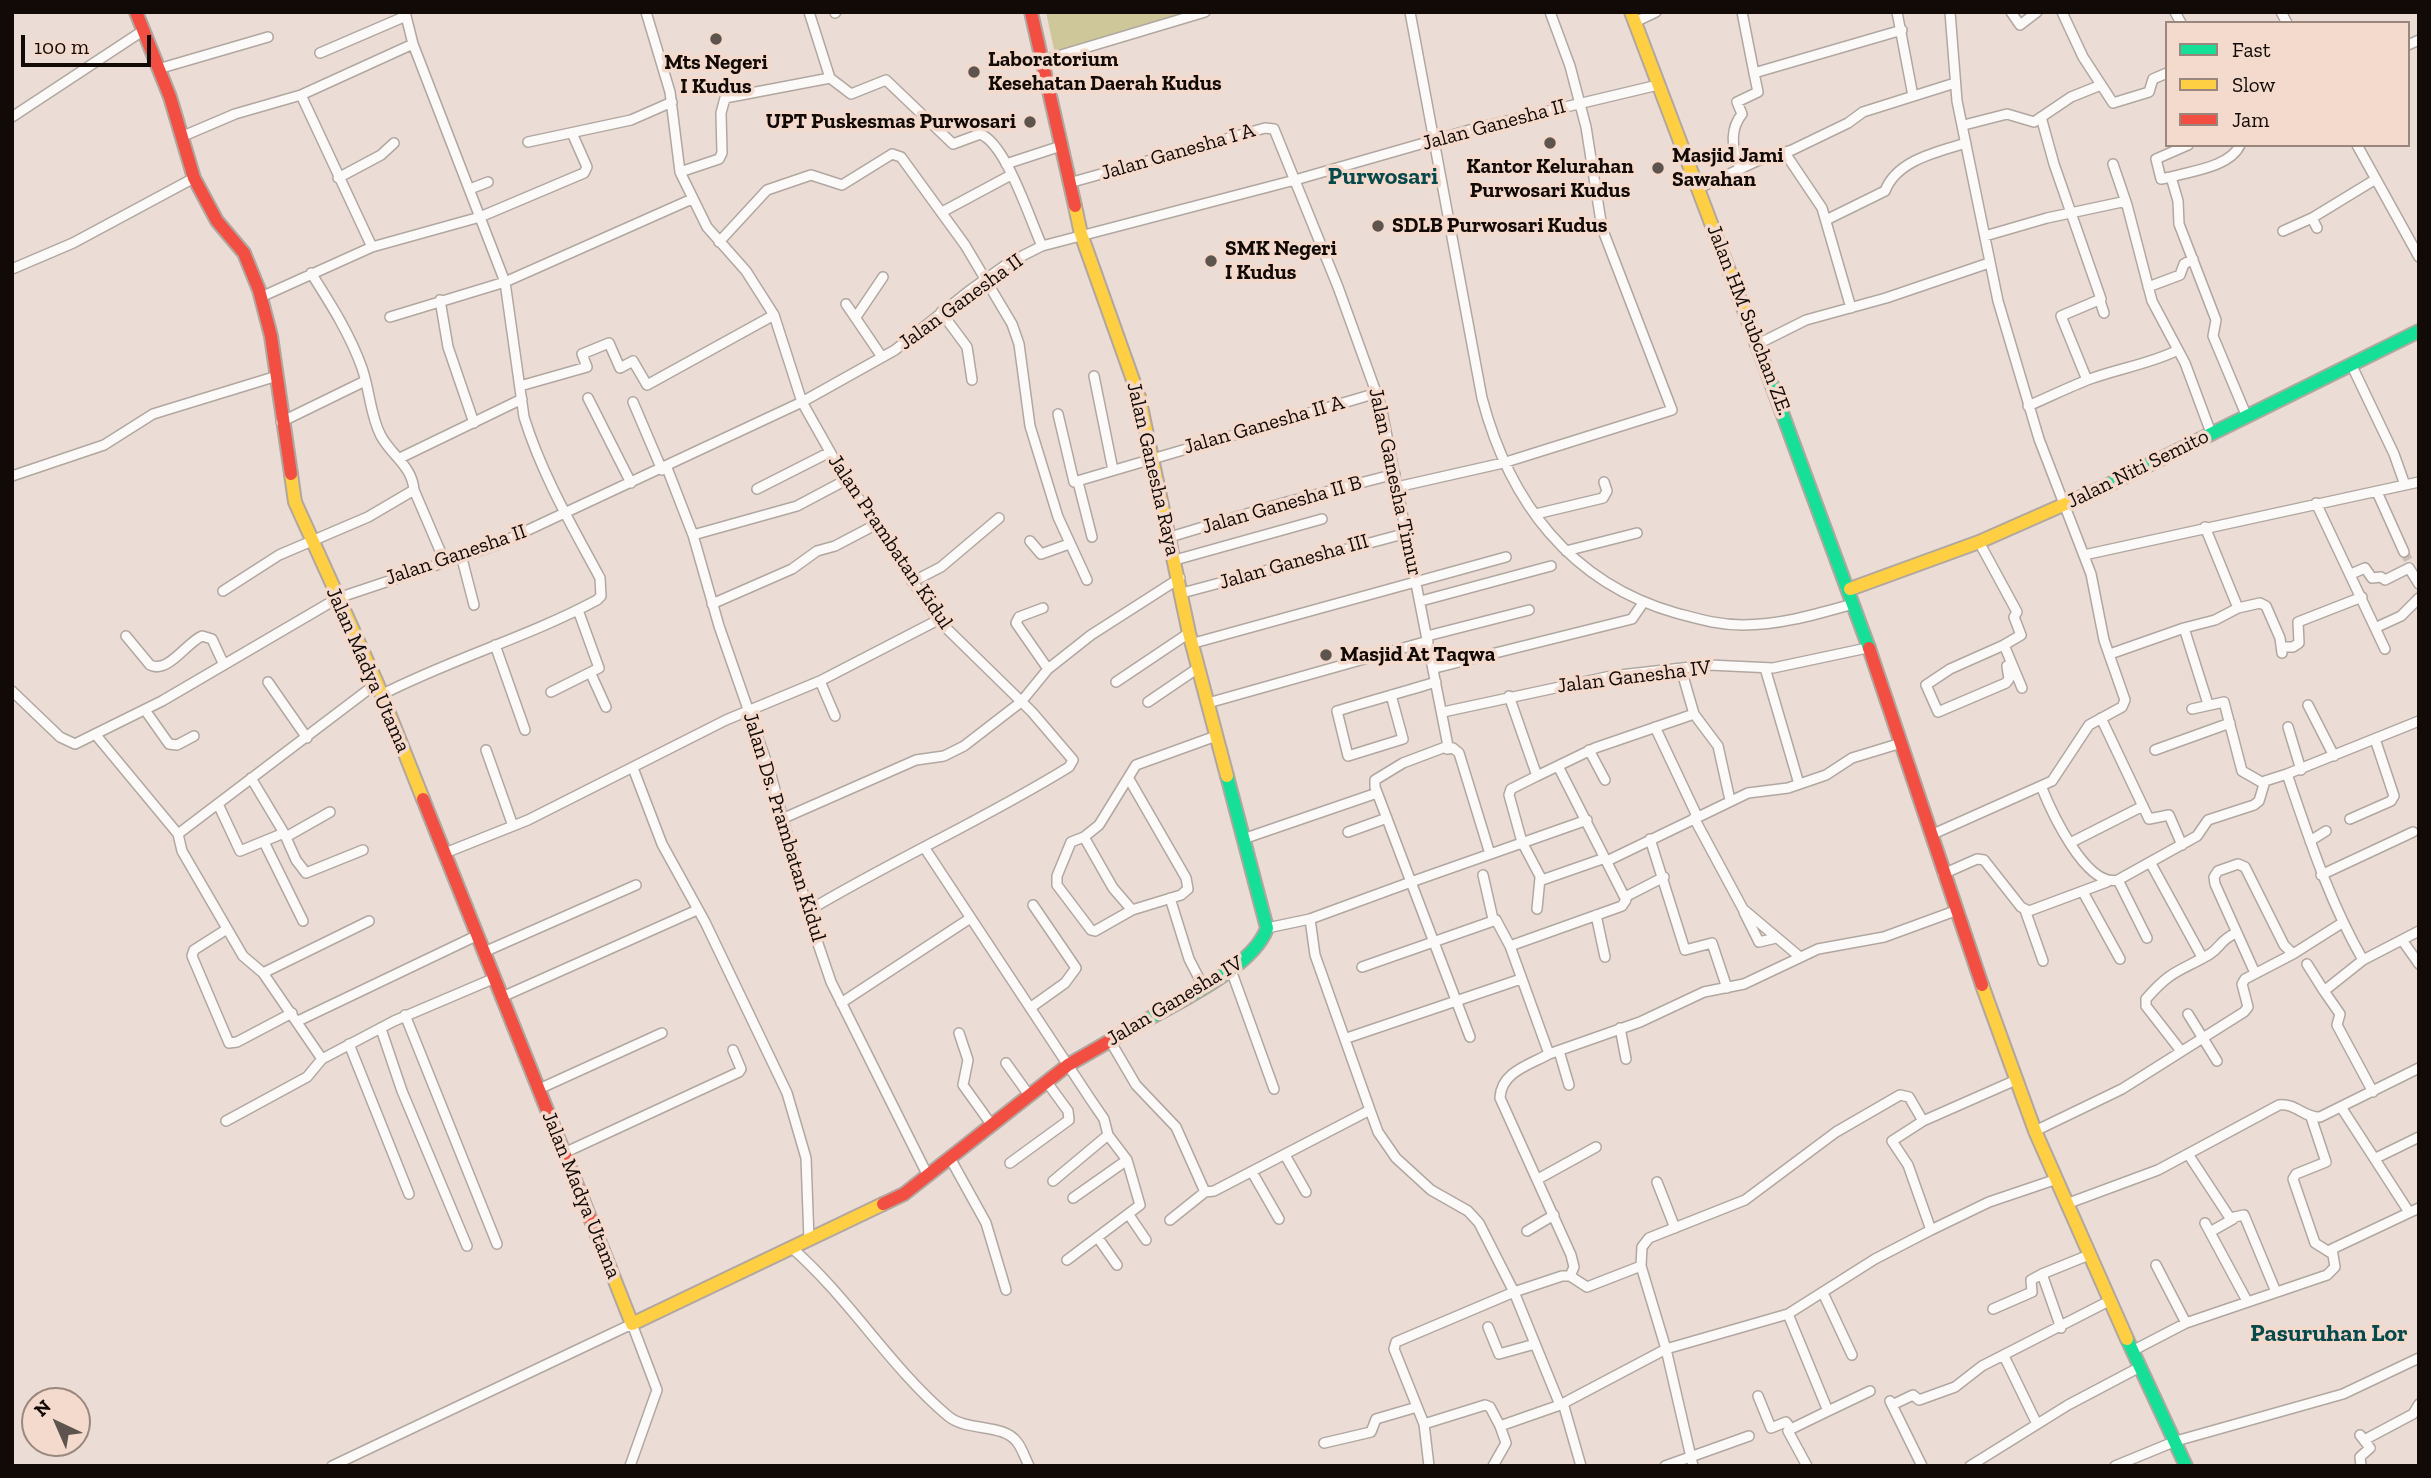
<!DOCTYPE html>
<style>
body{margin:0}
#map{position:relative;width:2431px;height:1478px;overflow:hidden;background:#ebddd5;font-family:"Zilla Slab",serif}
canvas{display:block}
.frame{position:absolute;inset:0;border:14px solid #120a06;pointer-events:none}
.legend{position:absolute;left:2165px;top:21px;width:245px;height:126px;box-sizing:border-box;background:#f3dacd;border:2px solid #99877d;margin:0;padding:9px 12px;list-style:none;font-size:21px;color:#120a06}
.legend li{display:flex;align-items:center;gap:14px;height:35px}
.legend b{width:35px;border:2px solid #99877d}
.north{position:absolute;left:21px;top:1387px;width:70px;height:70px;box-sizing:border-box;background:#f3dacd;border:2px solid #99877d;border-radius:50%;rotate:316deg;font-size:19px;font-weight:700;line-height:28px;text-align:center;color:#120a06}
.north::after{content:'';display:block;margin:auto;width:24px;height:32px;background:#5e544e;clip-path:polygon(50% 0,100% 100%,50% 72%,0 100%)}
.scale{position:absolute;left:21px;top:35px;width:130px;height:32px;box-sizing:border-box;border:4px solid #120a06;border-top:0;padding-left:9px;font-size:21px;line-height:24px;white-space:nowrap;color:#120a06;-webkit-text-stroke:5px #f3dacd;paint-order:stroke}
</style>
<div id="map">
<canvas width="2431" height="1478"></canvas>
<div class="frame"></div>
<ul class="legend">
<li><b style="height:9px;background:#16e098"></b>Fast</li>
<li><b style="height:9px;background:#ffcf43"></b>Slow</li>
<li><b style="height:9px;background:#f24e42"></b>Jam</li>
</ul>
<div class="north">N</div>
<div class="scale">100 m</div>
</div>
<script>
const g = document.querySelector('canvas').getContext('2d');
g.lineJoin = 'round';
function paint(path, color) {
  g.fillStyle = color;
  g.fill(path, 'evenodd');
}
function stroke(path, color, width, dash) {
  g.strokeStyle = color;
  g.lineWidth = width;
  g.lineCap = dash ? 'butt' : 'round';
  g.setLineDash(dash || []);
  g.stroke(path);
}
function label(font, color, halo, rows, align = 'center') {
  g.font = font + ' "Zilla Slab",serif';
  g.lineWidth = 7;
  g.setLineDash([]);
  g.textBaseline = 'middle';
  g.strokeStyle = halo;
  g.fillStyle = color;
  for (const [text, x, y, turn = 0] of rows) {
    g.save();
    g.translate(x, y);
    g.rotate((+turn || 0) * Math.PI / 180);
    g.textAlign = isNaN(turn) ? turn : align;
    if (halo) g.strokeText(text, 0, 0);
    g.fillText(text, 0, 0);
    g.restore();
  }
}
paint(new Path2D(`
 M1046,12h146l-137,42z`), '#cdc799');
stroke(new Path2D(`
 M2404,552l6,11`), '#cabdb6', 9, [9, 4.5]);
const street = new Path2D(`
 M646,12l24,80 10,80 27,55 39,44 28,44 28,87 40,71 96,147 94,92 41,48 -4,7c-84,52 -176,93 -261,144
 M1410,12l72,386c27,103 88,185 194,215 23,6 42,12 67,12 38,0 74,-11 110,-21
 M1742,12l12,61 148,-43
 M1897,12l16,84
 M2011,12l9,13 17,-13
 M2062,12l21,45 30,46 36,-11 4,-13 14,-6
 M2175,12l6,11
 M2281,12l6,11
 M835,13l1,-1
 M1635,22l21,-10
 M2408,45l11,-5
 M320,53l86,-37
 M1041,61l164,-49
 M158,69l110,-32
 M830,78l21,16 35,-14 67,64 27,-10c26,9 50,86 62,112
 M301,95l71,152
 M12,117l132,-87
 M2041,117l13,47 47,135 -40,17 26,64
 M1964,125l43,-11 27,8 37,-25 30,-12
 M181,137l54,-23 66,-19 112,-51
 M528,142l103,-22 41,-18
 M2188,145l-32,14 5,20 10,-2 7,24 1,23 37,96 -3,16 34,81
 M2357,145l62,112
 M1785,153l37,55 29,100
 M1006,164l55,-18
 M2113,164l14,41
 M1740,169c-7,-17 -12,-38 2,-55l-5,-12 21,-10 -4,-19
 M680,172l39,-13 3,-6 -1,-40 4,-15 105,-20 -21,-66
 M2171,177c20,-6 59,-10 69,-32
 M338,178l43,-23 13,-12
 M1069,183l196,-55 9,1 64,158 43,119 67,340 -45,17 -28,17v7l36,95 -101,37 -43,9
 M1699,188l58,-27 35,-11 56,-27 15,-11 92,-29
 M470,189l18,-7
 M942,212l69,-37
 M2312,218l5,10
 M1826,220l59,-29c12,-31 52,-39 81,-48
 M2283,231l29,-13 64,-39
 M1985,236l62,-18 75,-16 5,3 25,96 33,62 26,70
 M719,242l48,-52 44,-15 31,10 50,-31 9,3 64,88 47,79 7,20 11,82 28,91 29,63
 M12,269l61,-26 121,-65
 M2148,287l32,-12 4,-11 9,-5
 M261,297l111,-50 108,-30 104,-44 3,-6 -15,-34
 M440,300l8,47 26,76
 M2100,301l4,12
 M846,304l36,53
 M941,312l26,35 5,33
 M390,317l115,-35 187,-83
 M856,317l27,-40
 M1758,344l48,-24 80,-22 103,-35
 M2351,364l43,90 11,31
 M1094,376l19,94
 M520,386l67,-19 -5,-13 27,-11 11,25 13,-7 14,24 127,-70
 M588,398l43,85
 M633,402l29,68
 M2028,406c21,-9 41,-19 62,-27 30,-11 60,-15 88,-29
 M1058,414l16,68 303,-89
 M281,422l84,-41
 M400,458l122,-59
 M667,468l26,67 26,91 52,149 41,151 19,56 97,194
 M12,476l92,-31 49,-31 124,-38
 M1078,482l14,55
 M1397,487l106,-24 169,-53 -70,-182 -16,-101 -16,-61 -20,-54
 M757,489l73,-37
 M414,490l30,70
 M2377,492l27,60
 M2316,503l69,146
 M1536,514l67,-16 4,-7 -3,-9
 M693,535l104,-29 49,-26
 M1170,537l113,-34 112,-29
 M1030,541l11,13 28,-10
 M1979,542l38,70 -3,5 7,18 -17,10
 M1566,551l71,-18
 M461,555l13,50
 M2084,555l335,-73
 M1175,560l147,-41
 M2351,574l14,-6 7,10 9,-1 4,3 24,-12 10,16
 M912,582l29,-15 58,-49
 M223,591l56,-36 89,-38 46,-27c-2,-24 -22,-34 -33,-54 -11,-21 -11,-45 -19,-68 -12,-34 -32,-65 -51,-95
 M1182,593l225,-60
 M1421,601l130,-35
 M712,604l80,-35 25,-18 18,-5 40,-21
 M1043,608l-24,9 -3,6 32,46
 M2238,608l22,-5 6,3 14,32 2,15
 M2377,627l24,-11 18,-18
 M2184,628l31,-8 23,-12 -33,-81
 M126,636l24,29c18,9 36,-22 52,-29l10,3 12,26
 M1427,636l102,-26
 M1194,643l312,-86
 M495,645l30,85
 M2282,647h11l6,-4 -1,-21 64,-25
 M2110,654l74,-26 24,76
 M2012,664l-5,2 2,13 -3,4 -68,29 -12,-27 24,-16 54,-24 18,43
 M1435,668l197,-49 11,-16
 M1765,668l34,116
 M1681,669l13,45 24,32 12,54
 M591,674l15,33
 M820,681l15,35
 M268,682l39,56
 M1116,682l73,-49
 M12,691l48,46 15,7 87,-43 176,-103 158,-53 306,-143 93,-52 74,-59 41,-29 32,-16 253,-66 178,-51 185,-44
 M551,692l48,-24 -21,-58
 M381,695c70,-36 147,-58 216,-95l4,-4 -1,-18c-28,-52 -58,-103 -76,-161l-19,-135 -92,-238 -8,-32
 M1391,695l12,44 -55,17 -11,-45c33,-10 66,-19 99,-29
 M1509,696l28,80 58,-28 99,-34
 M1148,702l50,-34
 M1208,703l220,-62
 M2308,705l26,51
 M2192,709l32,-7 18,69 21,12
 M145,710l24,34 8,1 17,-9
 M1443,712l168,-36 98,-11 64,3 94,-20
 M2101,718l48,101 20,-4 13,30
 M2419,721l-132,53c22,64 42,127 76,186l56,-29
 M1655,727l42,89
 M2288,727l13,43
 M95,734l83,100
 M1447,749l6,-1 6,5 31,101
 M486,750l27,76
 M1589,750l16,30
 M2155,750l75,-27
 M633,768l29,76 43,78 82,171 19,65 3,82
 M1537,776l-26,13 -2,6 13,47 20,38 63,-22
 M251,778l33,55 12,27 10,13 57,-23
 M2041,786c10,25 45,102 77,94l79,-44 11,-16 46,-15 5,-4 6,-20 22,-7
 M218,804l22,47 44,-18
 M784,818l132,-58 28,-4 20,-10 57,-44 27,-33 43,-34 89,-57
 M1694,818l49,91 57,48
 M2350,819l41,-18 3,-5 -19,-57
 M1348,832l39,-14
 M1931,835l121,-54 37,-56 33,-18 3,-7 -21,-60 -13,-66 -52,-135 -41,-138 -41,-200 -7,-89
 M286,837l44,-25
 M1084,837l-13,5 -14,34v9l34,45 4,1 37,-21 49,-15 7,-6 -2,-11 -57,-99
 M1243,839l134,-46
 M1650,839l35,111 27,-7 15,45
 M2310,841l16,-10
 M264,842l39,79
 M2070,843l73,-37
 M924,847l167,253 13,19 4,16 19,25 13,45 -73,55
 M445,853l83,-33 198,-100 94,-39 118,-61
 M1607,861l141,-68 40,-5 38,-13 26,-17 46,-14
 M2150,862l52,95
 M1943,874l34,-15 7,1 37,47 8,4 78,-29
 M1483,875l10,44
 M2321,875l92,-43
 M2118,880l29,58
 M2083,892l37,67
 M1625,897l39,-20
 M1170,898l19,61 13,25
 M1537,909l3,-31
 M1132,910l-19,-22 -29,-51 15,-12 37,-60 80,-29
 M2025,910l18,51
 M1744,912l15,30 17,-4
 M1596,915l9,42
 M227,929l-33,21 -2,6 37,87 8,-1 55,-29
 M2402,940l17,24
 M1510,946l112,-40 4,-6 -68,-134
 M484,952l152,-67
 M2363,960l-39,31 16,23 -3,11 36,67
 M2307,964l17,27
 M1362,967l134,-47 14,26 39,108 91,-32 64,-30 40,-8 74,-35 66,-12 71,-26
 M1231,970l43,119
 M263,973l106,-52
 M2255,973l-40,-89 -1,-7 4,-6 20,-7 7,3 39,78 9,9
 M502,997l195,-87
 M841,1003l128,-84
 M1030,1008l35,-25 11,-15 -43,-63
 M2188,1014l29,47
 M405,1015l92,229
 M298,1021l180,-86
 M1620,1028l6,31
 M381,1029l21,62 65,155
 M959,1033l9,27 -5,25 28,39
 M1470,1037l-59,-155 176,-62
 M1347,1038l174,-59
 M1109,1039l27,46 40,42 29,65 9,-1 156,-81 -55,-155 -5,-36
 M349,1044l60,150
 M1559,1051l10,34
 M2181,1051l-35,-45v-7c26,-30 33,-27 64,-45 11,-7 10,-14 26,-21
 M1549,1054c-20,11 -48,18 -49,44l71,157 3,12 -4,9
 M322,1059l-59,-86 -20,-17 -61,-105 -4,-17 199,-151
 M1006,1063l23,32
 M539,1089l123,-56
 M2341,1107l68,105
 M1370,1110l8,22 18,26 35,32 37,21 11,12 35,69 46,113
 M2311,1117l15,45 -30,12 -3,5 22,64 16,10
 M226,1121l81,-44 15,-18 72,-38 101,-43
 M1923,1121l-31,20 16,24 23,65
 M2035,1131l87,-42 122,-77 4,-5 -6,-23 3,-5 48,-25 49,-31
 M564,1153l175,-81 2,-3 -8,-19
 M2188,1154l42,64 14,-3 32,77
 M1285,1155l21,37
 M950,1158l36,65 20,67
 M2376,1158l43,-21
 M1010,1163l59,-43 -1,-9 -22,-30
 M1252,1172l27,47
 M1538,1179l58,-32
 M1053,1181l55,-46
 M1657,1182l18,46
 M1073,1198l54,-38
 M2069,1203l89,-33 121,-65c17,-2 25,13 41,12l99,-49
 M1129,1215l17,25
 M1170,1220l35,-28
 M2205,1223l42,78
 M1527,1231l27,-16
 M2210,1232l23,-13
 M1098,1238l19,27
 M792,1248c58,51 98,119 156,168 19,16 55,7 69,26 5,6 8,16 12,24
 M2156,1265l30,58
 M1641,1266l1,-19 7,-9 96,-38 91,-68 64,-37 9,2 14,24 93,-41
 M1823,1293l29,62
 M1993,1309l39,-17 -1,-12 11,-6
 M1788,1314l40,97 42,-20
 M1488,1327l11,27 36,-10
 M2061,1328l-19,-54 47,-19
 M2134,1350l52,-27 141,-48 8,-8 -3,-18 87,-41
 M2004,1356l33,68
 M1758,1396l13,32 15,-6 5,7 37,-18
 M1890,1401l32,65
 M1563,1403l18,63
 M1892,1405l21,-10 6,5 36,-13 27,-21 127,-65
 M1424,1424l61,-19 5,2 10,19 60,-21 106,-56 122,-35 87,-55 56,-29 58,-28 68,-23
 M1791,1429l-3,2 19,35
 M2360,1435l10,13 -10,9 1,9
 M2366,1439l47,-25 6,-10
 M1324,1443l47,-11 5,-13 41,-12
 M332,1466l300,-142 25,66 -27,76
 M1429,1466l-5,-42 -30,-75 2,-7 118,-50 48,-16h8l17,11 54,-21 25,83 27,117
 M1493,1466l13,-23 -6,-17
 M1665,1466l84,-30
 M1970,1466l98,-61 72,-38
 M2115,1466l61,-25 167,-47 76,-36`);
const fast = new Path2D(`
 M1753,334l116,314
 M2106,486l313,-155
 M1127,1031c38,-23 126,-61 140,-103l-40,-152
 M2127,1339l59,127`);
const slow = new Path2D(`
 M1631,12l122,322
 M1075,206l6,28 58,163 50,236 38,143
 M291,474l4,28 82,181 46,116
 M1850,589l129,-47 127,-56
 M1982,985l53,146 92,208
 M606,1258l26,66 251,-120`);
const jam = new Path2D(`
 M136,12l34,85 24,81 23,43 27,32 15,37 12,46 20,138
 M1031,12l44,194
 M1869,648l113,337
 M423,799l183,459
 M883,1204l21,-10 164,-129 59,-34`);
stroke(street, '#b1a7a1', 12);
stroke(fast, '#b1a7a1', 16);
stroke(slow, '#b1a7a1', 16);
stroke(jam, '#b1a7a1', 16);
stroke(street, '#fcfaf9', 9);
stroke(fast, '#16e098', 12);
stroke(slow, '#ffcf43', 12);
stroke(jam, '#f24e42', 12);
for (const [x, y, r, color] of [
 [716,39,7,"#5e544e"],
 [974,72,7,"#5e544e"],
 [1030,122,7,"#5e544e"],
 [1550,143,7,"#5e544e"],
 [1658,168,7,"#5e544e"],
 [1378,226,7,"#5e544e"],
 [1211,261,7,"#5e544e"],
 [1326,655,7,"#5e544e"]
]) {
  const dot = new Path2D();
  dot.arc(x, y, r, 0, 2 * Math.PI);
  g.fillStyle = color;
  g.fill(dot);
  stroke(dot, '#f3dacd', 2.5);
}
label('bold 21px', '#120a06', '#f3dacd', [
 ["Laboratorium",988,60],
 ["Kesehatan Daerah Kudus",988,84],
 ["Mts Negeri",716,63,"center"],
 ["I Kudus",716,87,"center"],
 ["UPT Puskesmas Purwosari",1016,122,"right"],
 ["Masjid Jami",1672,156],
 ["Sawahan",1672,180],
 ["Kantor Kelurahan",1550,167,"center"],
 ["Purwosari Kudus",1550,191,"center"],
 ["SDLB Purwosari Kudus",1392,226],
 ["SMK Negeri",1225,249],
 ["I Kudus",1225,273],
 ["Masjid At Taqwa",1340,655]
], 'left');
label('21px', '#120a06', '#f3dacd', [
 ["Jalan Ganesha II",1494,125,-15],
 ["Jalan Ganesha I A",1178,152,-16],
 ["Jalan Ganesha II",961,302,-36],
 ["Jalan HM Subchan ZE.",1749,320,69],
 ["Jalan Ganesha II A",1264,425,-16],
 ["Jalan Ganesha Raya",1153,469,77],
 ["Jalan Niti Semito",2138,469,-26],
 ["Jalan Ganesha Timur",1395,482,78],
 ["Jalan Ganesha II B",1282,505,-16],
 ["Jalan Prambatan Kidul",890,542,56],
 ["Jalan Ganesha II",456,555,-19],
 ["Jalan Ganesha III",1294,562,-16],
 ["Jalan Madya Utama",368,670,66],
 ["Jalan Ganesha IV",1634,677,-7],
 ["Jalan Ds. Prambatan Kidul",784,827,73],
 ["Jalan Ganesha IV",1175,1001,-31],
 ["Jalan Madya Utama",581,1195,68]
]);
label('bold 24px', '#07494b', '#f3dacd', [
 ["Purwosari",1383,177],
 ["Pasuruhan Lor",2329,1334]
]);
</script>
